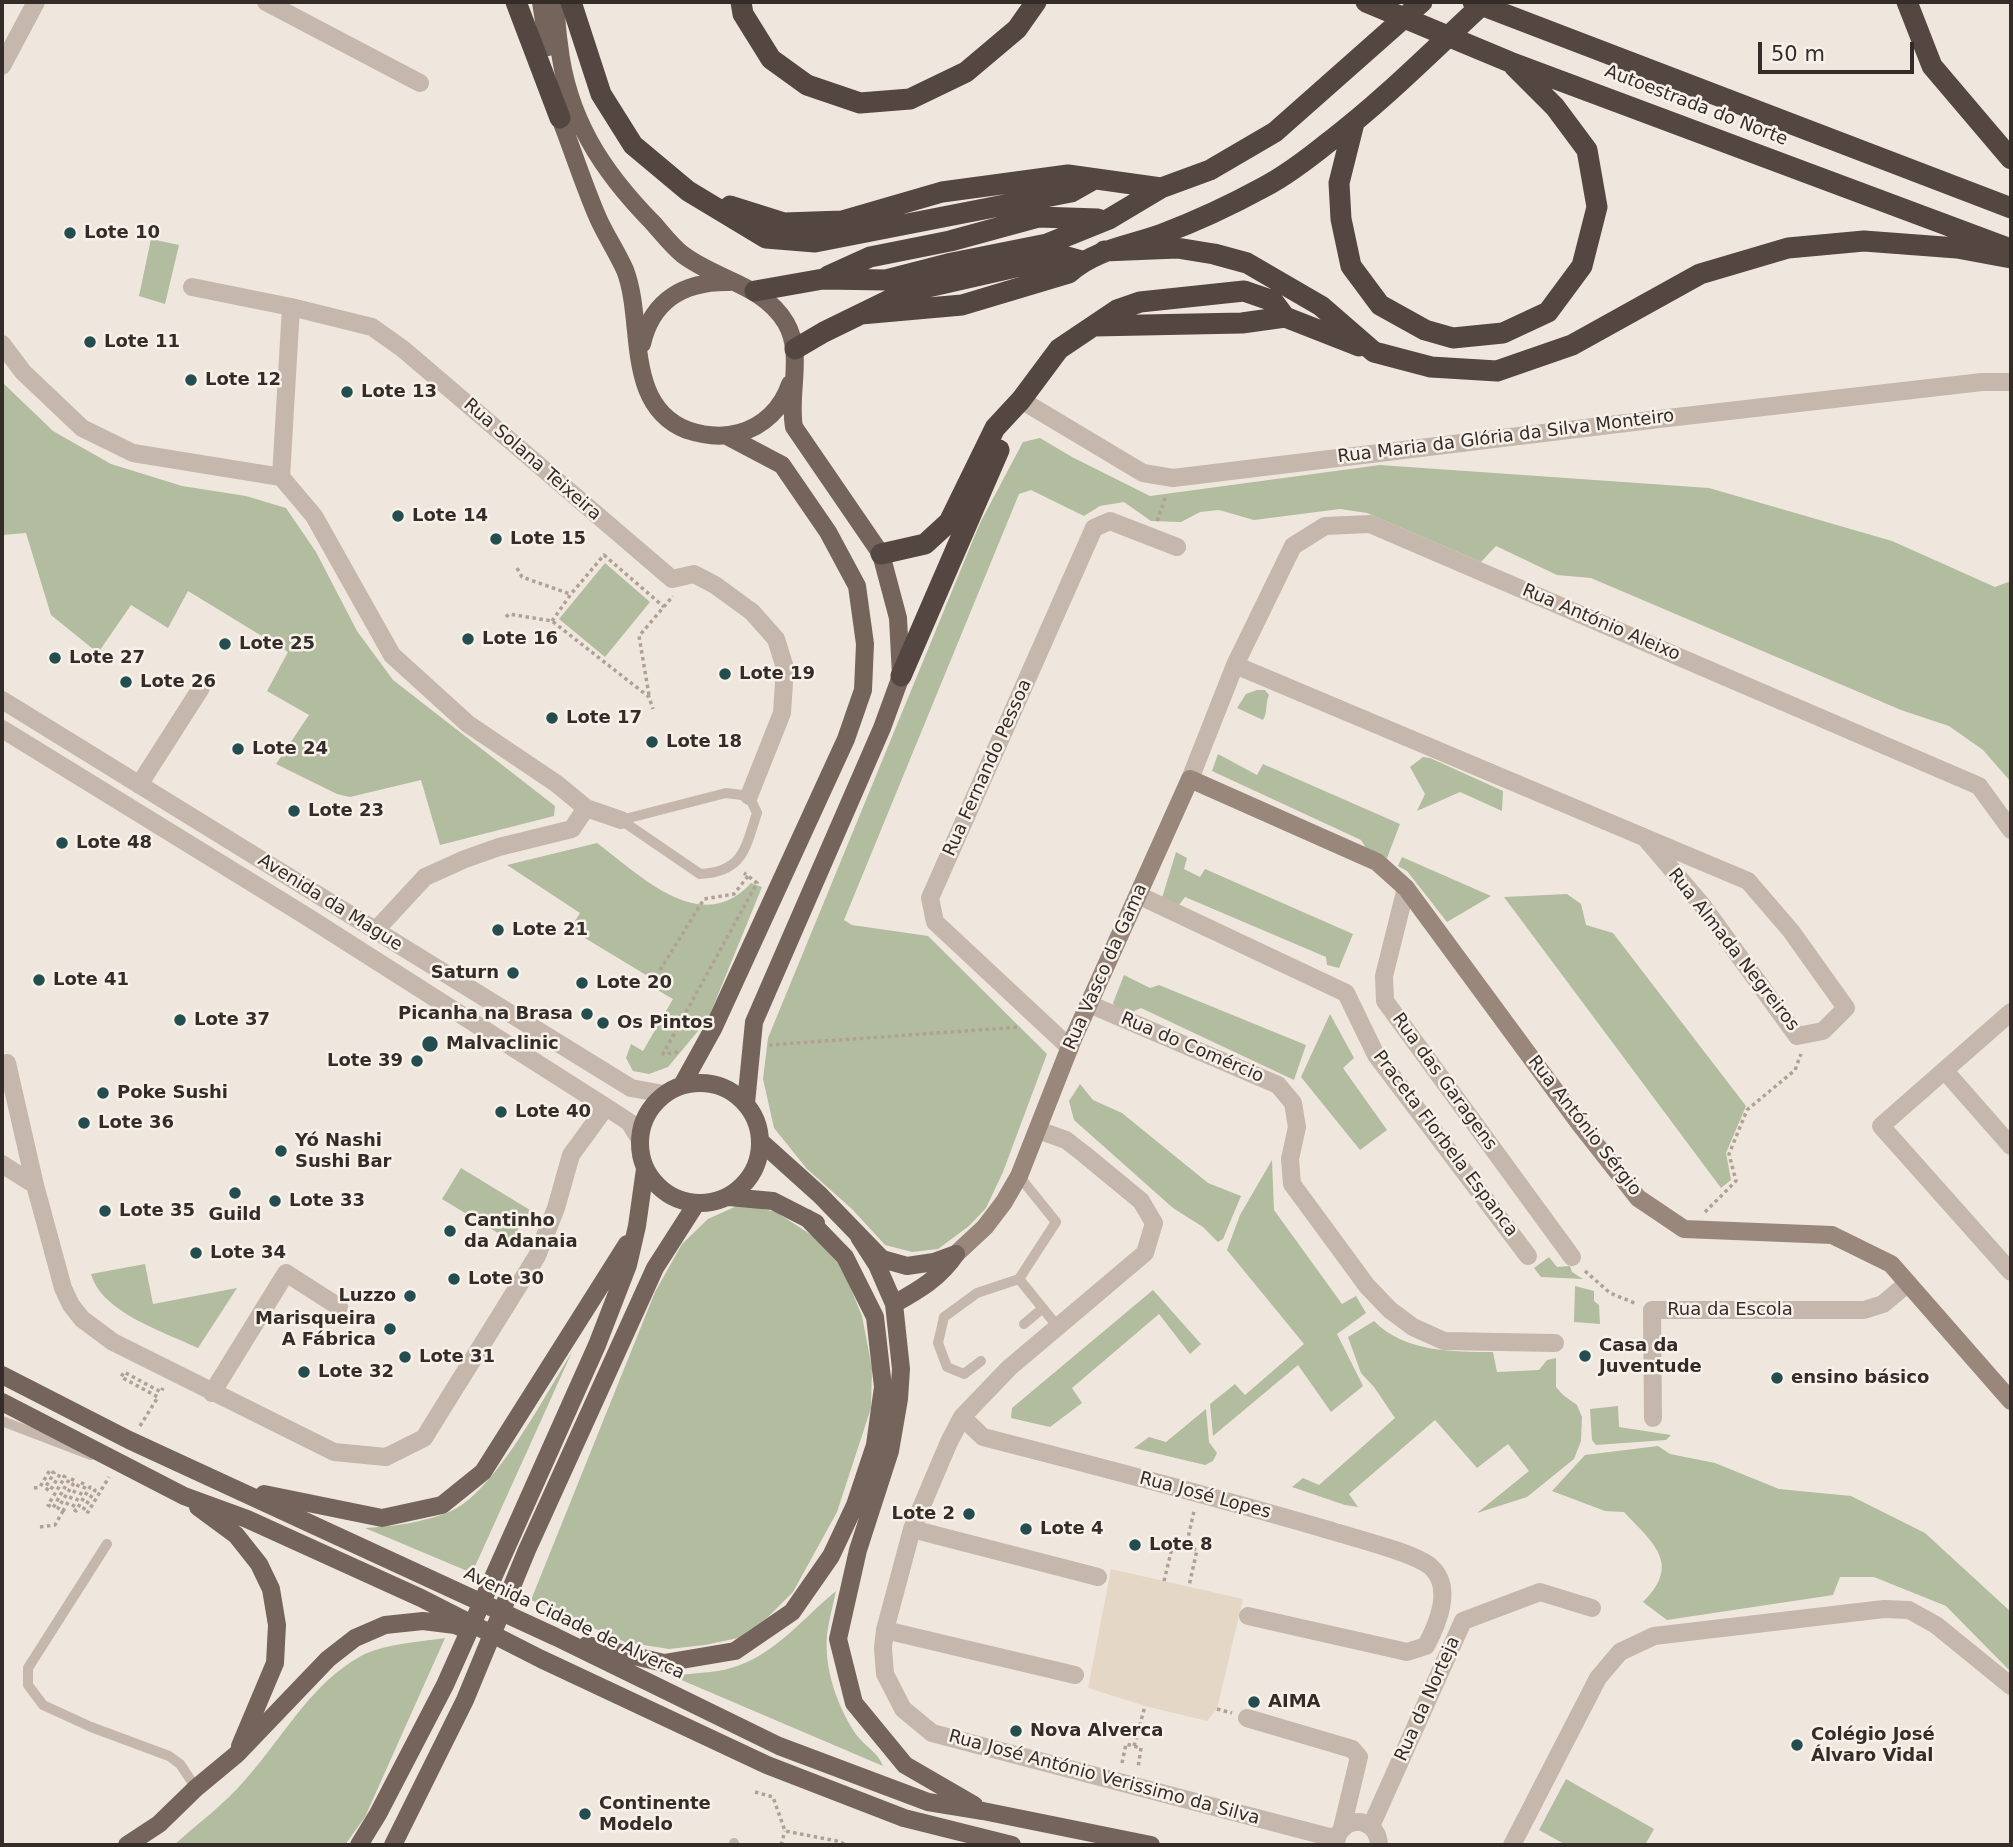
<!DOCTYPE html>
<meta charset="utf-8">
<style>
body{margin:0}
#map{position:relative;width:2013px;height:1847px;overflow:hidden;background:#efe7dd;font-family:"DejaVu Sans",sans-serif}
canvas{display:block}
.frame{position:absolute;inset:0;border:4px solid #342c29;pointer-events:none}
.scale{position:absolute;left:1758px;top:42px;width:156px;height:32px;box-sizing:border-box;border:4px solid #342c29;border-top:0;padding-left:9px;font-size:21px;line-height:24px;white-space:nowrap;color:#342c29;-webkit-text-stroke:5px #f7f1e9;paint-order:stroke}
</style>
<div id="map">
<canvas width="2013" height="1847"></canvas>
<div class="frame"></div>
<div class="scale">50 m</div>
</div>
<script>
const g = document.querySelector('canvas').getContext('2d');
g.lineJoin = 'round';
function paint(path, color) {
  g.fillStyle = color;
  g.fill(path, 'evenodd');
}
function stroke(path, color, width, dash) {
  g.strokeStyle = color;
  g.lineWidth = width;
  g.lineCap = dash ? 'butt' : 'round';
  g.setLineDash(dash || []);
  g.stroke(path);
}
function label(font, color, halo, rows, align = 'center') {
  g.font = font + ' "DejaVu Sans",sans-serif';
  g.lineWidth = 5;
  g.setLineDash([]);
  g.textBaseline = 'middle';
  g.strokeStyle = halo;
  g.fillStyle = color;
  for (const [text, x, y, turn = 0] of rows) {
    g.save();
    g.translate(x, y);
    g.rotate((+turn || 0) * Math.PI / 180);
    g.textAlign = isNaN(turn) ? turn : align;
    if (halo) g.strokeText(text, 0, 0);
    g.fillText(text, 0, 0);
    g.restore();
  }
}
paint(new Path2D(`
 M151,239l28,6 -14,59 -26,-8z
 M2,382l51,49 58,33 71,22 64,10 40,12 30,44 41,79 36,49 162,126 -1,10 -114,29 -19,-65 -71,17 -13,-3 -61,-30 33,-49 -42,-24 21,-39 -100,-61 -20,37 -37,-23 -33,48 -47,-38 -25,-82 -24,2z
 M1040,438l32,19 78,39 230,-31 329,23 183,53 103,46 16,-6v201l-28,-32 -34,-24 -48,-16 -310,-132 -34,-3 -61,-29 -15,16 -114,-49 -27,-4 -86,11 -35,-10 -19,2 -19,10 -30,-1 -27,-19 -24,4 -16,10 -53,-26 -12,4 -175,426 8,5 76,11 119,118 -44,118 -17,36 -17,18 -31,23 -26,3 -27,-7 -33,-36 -45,-40 -33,-41 -11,-49 5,-41 212,-515 43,-81z
 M605,563l45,39 -45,55 -46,-38z
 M1257,690h8l4,5c-4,9 -1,17 -6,25l-26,-12 9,-14z
 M1218,754l39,21 6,-11 137,60 -13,34 -19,-7 -7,-11 -149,-69z
 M1423,757l7,1 73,33 -1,20 -42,-19 -43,19 8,-17 -15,-27z
 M597,843c43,32 104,95 154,40l11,4 -54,132 -40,48 -19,7 -16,-3 -7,-13 5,-14 12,7 30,-52 -26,-15 4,-6 -81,-49 10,-16 -73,-48z
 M1176,852l11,6 -3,11 16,8 5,-8 148,65 -14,34 -12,-3 -1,-8 -141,-60 -6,8 -17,-7z
 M1402,857l89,39 -44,26 -40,-51 -9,-5z
 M1567,894l14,10 5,21 27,8 133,173 -20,47 5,27 -10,8 -217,-291z
 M1124,975l26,13 9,-3 147,60 -12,35 -153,-72 -9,4 -17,-4 -2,-5z
 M1330,1014l24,44 -11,10 44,62 -27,20 -59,-73z
 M1080,1084l13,16 29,13 86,70 33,13 -18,43 -5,3 -15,-15 -30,-19 -99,-88 -5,-19z
 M1272,1160l2,50 68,94 14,-8 10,17 -29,21 26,52 -32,26 -33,-47 -85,71 -3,-32 25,-20 10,11 59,-51 -77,-94 13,-35z
 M461,1168l69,42 -19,31 -69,-42z
 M741,1204l35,8 37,24 29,31 20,49 10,52 -1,40 -34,104 -44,80 -25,25 -30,21 -33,7 -36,4 -44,-7 -94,-42 124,-308 27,-48 26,-25z
 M1549,1257l8,10 13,-1 2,6 11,7 -42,-2 -7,-9z
 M145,1264l8,40 84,-16 -39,60c-33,-16 -96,-35 -107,-74z
 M1575,1286l19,5v10l5,4 1,19 -26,-2z
 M1153,1290l48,54 -11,10 -31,-40 -87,74 10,15 -32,24 -39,-9 1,-10z
 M1374,1321c30,31 79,31 119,31l4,20 42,-2 8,-10 9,-2v29l7,8 14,10 5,12 -1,24 -7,18 -47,38 -50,16 52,-42 -21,-27 -31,24 -42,-48 -86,74 9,13 -13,-2 -53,-18 11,-9 16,7 76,-67 -21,-31 -13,-14 -13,-36z
 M572,1352l-100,221 -107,-45c29,-2 57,-5 84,-16 45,-18 96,-117 123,-160z
 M1618,1406l1,21 52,8 -5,5 -70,5 -4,-5 -2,-31z
 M1206,1409l3,33 8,11 -4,8 -8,4 -71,-17 15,-11 17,5z
 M1658,1446l12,8 45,9 64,26 72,7 74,37 86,79v60l-65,-66 -72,-29h-34l-7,18 -166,25 -24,-18c39,-38 10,-59 -19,-90l-19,-1 -53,-20 33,-36z
 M836,1591c-3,14 -7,29 -9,43 -3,35 10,71 28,99 9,13 22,18 28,33l-211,-90c18,-3 43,-3 59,-8 43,-12 72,-50 105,-77z
 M445,1638l-80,179 -20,28h-171c23,-21 51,-41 71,-65 38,-42 65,-96 116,-124 22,-12 59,-14 84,-18z
 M1566,1779l88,50 -9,16h-79l-27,-15z`), '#b2bc9f');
paint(new Path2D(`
 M1111,1569l132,30 -26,110 -10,12 -62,-15 -57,-18z`), '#e5d7c6');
stroke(new Path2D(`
 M1157,521l9,-25
 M517,568l5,9 48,17
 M506,617l3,-3 43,7 97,76 4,12
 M552,621l19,-27 33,-39 60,52
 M649,695l-10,-59 34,-40
 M660,970l44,-71 30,-5 14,-18
 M769,1045l251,-18
 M678,1052l-15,2 94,-171 -13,-10
 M1705,1212l31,-31 -7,-27 18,-44 48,-40 6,-16
 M1585,1271l25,22 27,11
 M140,1426l18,-29 -37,-20 3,-5 37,20 2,-4
 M34,1488l6,-1 10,-17 4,3 -9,15 5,3 10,-17 5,3 -17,28 5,3 17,-30 5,3 -17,27 5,3 17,-29 6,3 -14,23 4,3 14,-24 5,3 -12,20 5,2 21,-35
 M40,1527l15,-2 8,-14
 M1186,1547l11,3 -8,36
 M1164,1581l9,-37 13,3 8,-36
 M1217,1709l15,4
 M1134,1746l11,-40
 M1122,1763l4,-19 15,4 -3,20
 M755,1792l18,5 12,34 52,10 10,4
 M781,1845l4,-14`), '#b1a195', 3.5, [3.5, 3.5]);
stroke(new Path2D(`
 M726,793l23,3 8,17c-12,36 -14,59 -57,61l-79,-54z
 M1019,1176l37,46 -37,57 39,48
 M1024,1324l19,-16
 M981,1361l-17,13 -17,-7 -9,-24 6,-26 33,-24 42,-14
 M2,1421l89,34
 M107,1544l-79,124v17l15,20 48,22 78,29 11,8 16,24
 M734,1845v-2`), '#c5b7ab', 10);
stroke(new Path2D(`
 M266,2l154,81
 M2,66l34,-64
 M192,287l99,20 81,20 31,22 269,230 22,-5 21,11 37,27 24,27 9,29 -3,45 -33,83
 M2,344l21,28 59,56 51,25 148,24 33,39 78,139 76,69 89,60 29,24 35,12
 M1021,400l122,73 30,5 486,-59 323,-37h29
 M281,477l10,-170
 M1235,665l513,216 43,50 55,77 -23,23 -26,5 -95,-131 -56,-66
 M2,700l629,388 33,6
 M2,729l304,187 300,191 23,15 10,16
 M1190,779l45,-114 58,-119 32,-20 45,-2 609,262 32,44
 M139,785l62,-97
 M1406,888l-22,88 1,25 187,256
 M1138,895l208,98 30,62 152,201
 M375,931l50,-54 40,-18 34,-12 73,-18 14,-21
 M1089,1004l189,81 15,18 4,24 -7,32 2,25 75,102 23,24 23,17 31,14 111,2
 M2011,1012l-130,114 130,146
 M1070,1048l-135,-126 -5,-24 164,-370 16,-7 67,26
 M2,1064l5,-1 28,122 28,103 8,17 11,14 31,23 221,110 52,5 38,-19 113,-182 19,-48 15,-53 35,-48
 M1945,1071l66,75
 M1038,1130l28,10 18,14 57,47 13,22 -9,30 -136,115 -47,49 -13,25 -37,87 -27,101 -2,18 2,26 18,35 29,24 405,106
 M2,1164l33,21
 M212,1393l74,-120 53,34
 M962,1417l21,20c117,30 233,60 349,94 22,7 84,22 99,36 23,21 6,58 -5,79l-19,6 -159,-36
 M1653,1418l-1,-108h212l19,-6 25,-21
 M912,1529l186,48
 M885,1630l190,45
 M1247,1718l105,31 7,8 -17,71
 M1371,1826l92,-205 77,-29 52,16
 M1339,1833c14,-20 39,-11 40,12
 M1512,1845l86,-167 22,-26 34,-16 230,-27 25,1 27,15 75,61`), '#c5b7ab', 18);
stroke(new Path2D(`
 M956,1254l29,-27 19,-25 15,-26 54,-137 117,-260 187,83 29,26 173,235 59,75 46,31 148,6 59,29 120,137`), '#99877c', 18);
stroke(new Path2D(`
 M541,2l7,45
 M557,2c-2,14 0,28 2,42 8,74 43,127 94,179 9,10 18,22 29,31 35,27 81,30 104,69 18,31 2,71 8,104l87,127 17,64 3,58 -19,52 -128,294 -8,81
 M558,105l2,13c13,33 24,68 38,100 8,18 19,34 27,52 20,51 -2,135 62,160 18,6 34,8 52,3 25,-7 43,-25 51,-49
 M642,344c10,-45 44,-63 88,-62
 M640 1143a60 60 0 1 1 120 0a60 60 0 1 1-120 0Z
 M682,1085l31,-56 133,-290 17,-49 2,-46 -8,-58 -29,-54 -46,-67 -55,-29
 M760,1141l60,54 62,64 25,7 27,-4 22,-8
 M729,1197l44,4 43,22
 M859,1237l18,28 17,39 7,65 -2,30 -9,52 -32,99 -20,89 16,64 51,62 69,40
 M894,1304c25,-14 46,-26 62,-50
 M2,1375l127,65 427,197 223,109 149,56 55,9 168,34
 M2,1402l182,94 63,23 174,79 120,61 226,106 137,53 108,27
 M264,1494l118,24 60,-13 41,-33 144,-228
 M198,1507l38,28 23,29 12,25 6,36 -2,38 -35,83
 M587,1645l77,18 71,-12 57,-39 39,-56 24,-51 20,-60 8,-58 -8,-70 -30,-60 -38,-39
 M127,1845l32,-21 37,-36 41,-34 91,-95 27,-21 30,-13 38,-4 32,4 12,5
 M359,1845l19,-31 67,-129 152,-340 31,-80 9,-39 8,-57
 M393,1845l72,-145 62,-150 128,-282 41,-64`), '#74645c', 18);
stroke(new Path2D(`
 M516,2l44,116
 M571,2l30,92 32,51 55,46 78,47 49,4 256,-50 23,-13
 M741,2l2,12 28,45 36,26 53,18 50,-4 56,-27 51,-43 19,-27
 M1366,2l144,60 498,186
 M1473,2l538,206
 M1907,2l25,64 79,93
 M1354,123l-15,60 2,36 10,47 29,39 45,25 28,8 50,-5 45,-21 34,-46 15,-59 -10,-57 -32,-43 -41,-41
 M730,206l54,17 58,-2 100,-29 126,-17 93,13
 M1104,251l73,-3 37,6 33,9 74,43 53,46 57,15 66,4 75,-26 128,-71 88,-26 76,-7 93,7 54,10
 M828,276l42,-19 80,-16 88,-24 60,2
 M755,291l68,-12 63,1 66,-17 95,-19 62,-25 52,-31 49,-18 65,-38 147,-130
 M861,314l101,-9 107,-32c27,-24 60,-27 93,-39 35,-13 69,-29 102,-47 23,-12 45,-29 66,-46 55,-42 104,-92 155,-139
 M1094,326l148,-3 43,-6 74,29
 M795,349l29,-17 82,-40 158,-36 18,5
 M881,554l44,-10 24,-22 46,-94 26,-28 38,-51 58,-39 23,-8 104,-11 29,10 12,16
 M901,676l98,-226`), '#544741', 21);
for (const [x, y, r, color] of [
 [70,233,7,"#244d50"],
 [90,342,7,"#244d50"],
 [191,380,7,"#244d50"],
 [347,392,7,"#244d50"],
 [398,516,7,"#244d50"],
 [496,539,7,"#244d50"],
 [468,639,7,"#244d50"],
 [225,644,7,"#244d50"],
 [55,658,7,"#244d50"],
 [725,674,7,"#244d50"],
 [126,682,7,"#244d50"],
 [552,718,7,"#244d50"],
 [652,742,7,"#244d50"],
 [238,749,7,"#244d50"],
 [294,811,7,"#244d50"],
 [62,843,7,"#244d50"],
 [498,930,7,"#244d50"],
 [513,973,7,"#244d50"],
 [39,980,7,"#244d50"],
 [582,983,7,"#244d50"],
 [587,1014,7,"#244d50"],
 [180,1020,7,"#244d50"],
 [603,1023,7,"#244d50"],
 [430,1044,9,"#244d50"],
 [417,1061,7,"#244d50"],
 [103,1093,7,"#244d50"],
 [501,1112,7,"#244d50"],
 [84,1123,7,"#244d50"],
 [281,1151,7,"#244d50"],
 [235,1193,7,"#244d50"],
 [275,1201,7,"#244d50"],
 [105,1211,7,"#244d50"],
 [450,1231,7,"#244d50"],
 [196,1253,7,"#244d50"],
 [454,1279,7,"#244d50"],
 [410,1296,7,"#244d50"],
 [390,1329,7,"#244d50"],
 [1585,1356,7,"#244d50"],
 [405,1357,7,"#244d50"],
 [304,1372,7,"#244d50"],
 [1777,1378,7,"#244d50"],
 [969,1514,7,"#244d50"],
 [1026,1529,7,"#244d50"],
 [1135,1545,7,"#244d50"],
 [1254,1702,7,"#244d50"],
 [1016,1731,7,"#244d50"],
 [1797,1745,7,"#244d50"],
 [585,1814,7,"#244d50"]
]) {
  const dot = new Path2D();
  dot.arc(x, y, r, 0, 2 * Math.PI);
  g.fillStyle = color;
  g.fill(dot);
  stroke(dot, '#f7f1e9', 2.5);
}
label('18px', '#342c29', '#f7f1e9', [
 ["Autoestrada do Norte",1696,106,21],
 ["Rua Maria da Glória da Silva Monteiro",1506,437,-7],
 ["Rua Solana Teixeira",532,460,41],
 ["Rua António Aleixo",1601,623,23],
 ["Rua Fernando Pessoa",988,768,-66],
 ["Avenida da Mague",330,903,32],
 ["Rua Almada Negreiros",1733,950,52],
 ["Rua Vasco da Gama",1106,967,-66],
 ["Rua do Comércio",1192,1048,23],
 ["Rua das Garagens",1444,1082,54],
 ["Rua António Sérgio",1584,1126,52],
 ["Praceta Florbela Espanca",1445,1144,53],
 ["Rua da Escola",1730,1310],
 ["Rua José Lopes",1205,1496,15],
 ["Avenida Cidade de Alverca",574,1624,25],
 ["Rua da Norteja",1428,1699,-66],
 ["Rua José António Verissimo da Silva",1104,1778,15]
]);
label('bold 18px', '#342c29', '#f7f1e9', [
 ["Lote 10",84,233],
 ["Lote 11",104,342],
 ["Lote 12",205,380],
 ["Lote 13",361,392],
 ["Lote 14",412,516],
 ["Lote 15",510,539],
 ["Lote 16",482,639],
 ["Lote 25",239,644],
 ["Lote 27",69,658],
 ["Lote 19",739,674],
 ["Lote 26",140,682],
 ["Lote 17",566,718],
 ["Lote 18",666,742],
 ["Lote 24",252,749],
 ["Lote 23",308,811],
 ["Lote 48",76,843],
 ["Lote 21",512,930],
 ["Saturn",499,973,"right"],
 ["Lote 41",53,980],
 ["Lote 20",596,983],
 ["Picanha na Brasa",573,1014,"right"],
 ["Lote 37",194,1020],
 ["Os Pintos",617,1023],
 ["Malvaclinic",446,1044],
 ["Lote 39",403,1061,"right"],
 ["Poke Sushi",117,1093],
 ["Lote 40",515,1112],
 ["Lote 36",98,1123],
 ["Yó Nashi",295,1141],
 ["Sushi Bar",295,1162],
 ["Lote 33",289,1201],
 ["Lote 35",119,1211],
 ["Guild",235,1215,"center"],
 ["Cantinho",464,1221],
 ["da Adanaia",464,1242],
 ["Lote 34",210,1253],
 ["Lote 30",468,1279],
 ["Luzzo",396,1296,"right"],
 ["Marisqueira",376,1319,"right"],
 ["A Fábrica",376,1340,"right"],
 ["Casa da",1599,1346],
 ["Juventude",1599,1367],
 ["Lote 31",419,1357],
 ["Lote 32",318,1372],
 ["ensino básico",1791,1378],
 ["Lote 2",955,1514,"right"],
 ["Lote 4",1040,1529],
 ["Lote 8",1149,1545],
 ["AIMA",1268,1702],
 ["Nova Alverca",1030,1731],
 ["Colégio José",1811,1735],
 ["Álvaro Vidal",1811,1756],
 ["Continente",599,1804],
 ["Modelo",599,1825]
], 'left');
</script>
